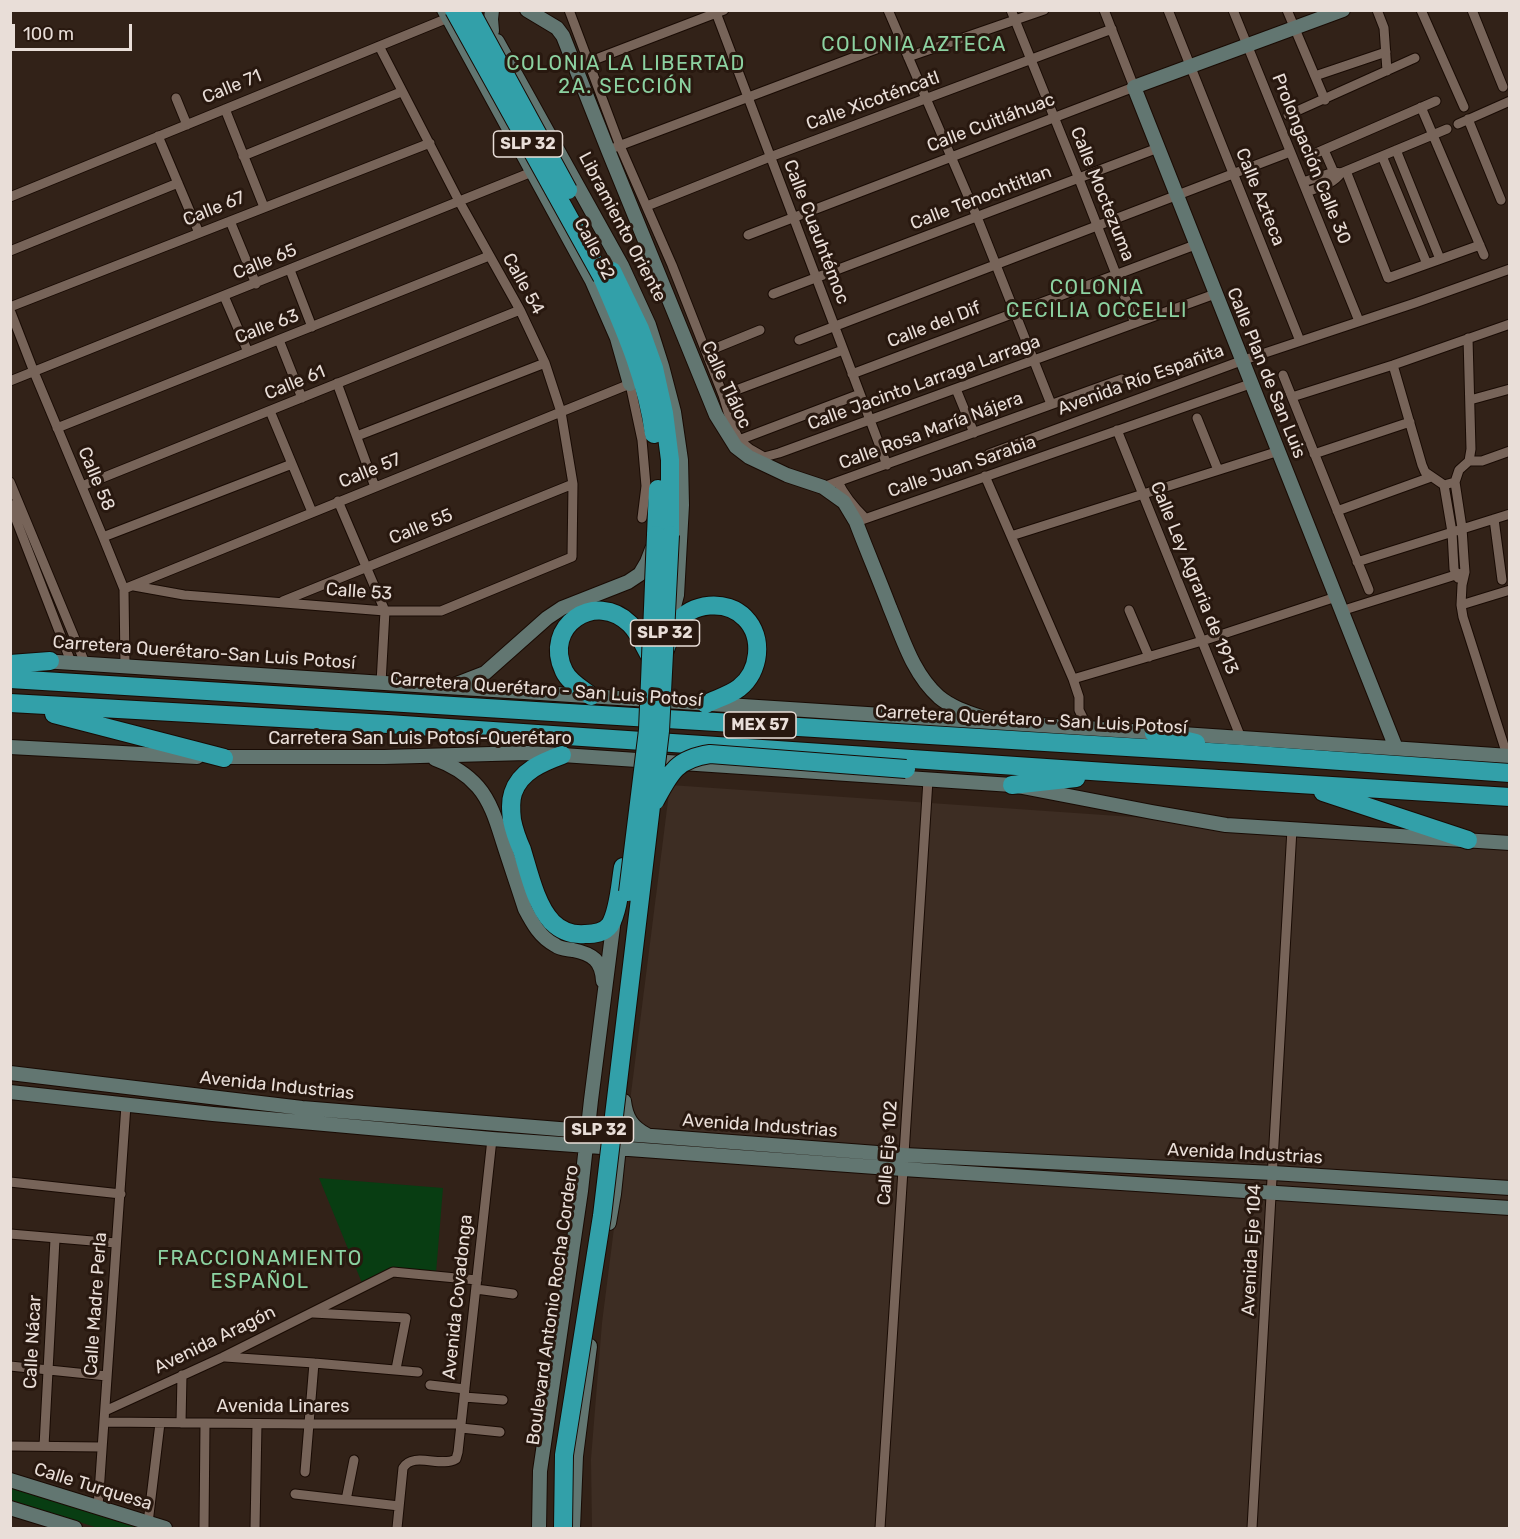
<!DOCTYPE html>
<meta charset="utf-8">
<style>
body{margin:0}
#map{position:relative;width:1520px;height:1539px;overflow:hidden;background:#322218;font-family:Rubik,sans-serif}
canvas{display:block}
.frame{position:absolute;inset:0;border:12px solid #e9ded8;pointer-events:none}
.scale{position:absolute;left:12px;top:24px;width:120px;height:27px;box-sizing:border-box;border:3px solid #e9ded8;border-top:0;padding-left:8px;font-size:18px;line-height:21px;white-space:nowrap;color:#e9ded8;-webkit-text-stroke:4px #28180f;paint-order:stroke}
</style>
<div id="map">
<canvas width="1520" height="1539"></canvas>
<div class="frame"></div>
<div class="scale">100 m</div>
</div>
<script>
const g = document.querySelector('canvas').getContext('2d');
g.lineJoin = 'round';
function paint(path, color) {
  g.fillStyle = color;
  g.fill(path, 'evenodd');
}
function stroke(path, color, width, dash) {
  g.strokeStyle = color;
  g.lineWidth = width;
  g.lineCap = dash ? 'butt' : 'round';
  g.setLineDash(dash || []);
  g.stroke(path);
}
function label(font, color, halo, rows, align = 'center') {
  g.font = font + ' Rubik,sans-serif';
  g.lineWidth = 6;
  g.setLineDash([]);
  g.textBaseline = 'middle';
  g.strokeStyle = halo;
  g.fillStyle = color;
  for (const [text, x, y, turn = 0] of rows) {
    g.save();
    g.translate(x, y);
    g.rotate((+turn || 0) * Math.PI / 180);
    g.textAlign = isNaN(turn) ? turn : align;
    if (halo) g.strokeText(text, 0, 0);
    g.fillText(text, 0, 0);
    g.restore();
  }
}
paint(new Path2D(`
 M670,785l839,58v685h-917l-1,-69 11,-136z`), '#3d2d23');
paint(new Path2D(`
 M319,1178l124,10 -7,85 -45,-4 -29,14z
 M10,1484l61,18 72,26h-45l-87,-28z`), '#083d12');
const street = new Path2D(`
 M569,10l51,136 52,119 51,130 8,27 8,18 11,9 14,8 15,-4 436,-159
 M715,10l172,455
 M888,10l89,207 74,187
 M1011,10l68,169 56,144
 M1168,10l132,331
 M1233,10l126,311
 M1287,10l38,90
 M1377,10l7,18 3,43
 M1421,10l43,97
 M1472,10l31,77
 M908,57l136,-47
 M583,64l141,-54
 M1315,76l71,-24
 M176,98l11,27
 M1421,107l63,148
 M225,109l39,98
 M1288,115l127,-57
 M1468,119l33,81
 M1458,124l52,-23
 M158,136l41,97
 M616,147l284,-107
 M1324,150l11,25
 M1396,150l44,109
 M243,156l158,-64
 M1382,156l45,108
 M1307,157l129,-56
 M1346,171l42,107 92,-33
 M1303,182l31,-10 7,1
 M1307,192c13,-5 26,-8 34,-19l106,-44
 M10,197l438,-179
 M647,206l123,-49 342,-128
 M230,221l26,63
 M748,235l386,-148 -30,-77
 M10,251l168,-68
 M290,270l22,57
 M773,294l385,-146
 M224,296l24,56
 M10,307l420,-164
 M10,310l24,62 69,165 21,52 1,77
 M1468,338l3,111 -2,12
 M279,340l23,58
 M799,340l491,-188
 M706,352l54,-22
 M1393,365l29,100 3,7 19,13 11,-3
 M852,374l343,-129
 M1283,375l86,215
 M10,381l522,-209
 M337,383l38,104
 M956,389l18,44
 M723,395l120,-45
 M1292,397l101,-32 117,-41
 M1470,400l40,-11
 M270,411l42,101
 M1197,418l21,52
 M57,428l432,-172
 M1117,430l124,308
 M357,436l188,-73
 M738,442l1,-2 121,-46
 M989,454l252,-93 174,-58 95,-34
 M1314,454l96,-32
 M1469,461l-10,9 -4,12 7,46 2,31 1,13 -3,13 -1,20 2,12 44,138
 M1469,461h13l28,-10
 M985,476l88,203 6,18v13l9,18
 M10,482l75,181
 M838,482c7,15 16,25 27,36
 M1444,485l8,47 2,37 4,9
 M82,486l438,-176
 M823,487l299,-108
 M338,501l47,110 -4,72
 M10,504l61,158
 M1337,511l94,-34
 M1494,519l8,61
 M856,522l394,-138
 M1011,536l268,-85
 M103,537l189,-73
 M1357,562l153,-48
 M134,586l50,9 201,16h56l131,-54 1,-73 -12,-72 -16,-49 -25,-53 -61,-109 -80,-155
 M124,589l506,-205 12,56 4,46 -4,32
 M283,601l290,-117
 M1461,605l49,-15
 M1129,610l20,47
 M1341,611l124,-39
 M1073,679l129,-38 134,-44
 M10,1182l111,12
 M10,1234l106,9
 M476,1289l37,5
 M313,1313l93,5 -10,51
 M225,1357l89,6 104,9
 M10,1366l97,10
 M430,1385l35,4
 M464,1397l39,3
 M105,1411l118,-54 170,-85 84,8
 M104,1422l204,2h153
 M181,1423l1,-48
 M461,1428l39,4
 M10,1446l92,1
 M44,1446l11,-207
 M305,1472l9,-109
 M295,1494l104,12
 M346,1500l8,-40
 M98,1507l28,-402
 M148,1523l12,-100
 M204,1528l1,-105
 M255,1528l2,-104
 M397,1528l6,-60c10,-17 38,0 53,-9l2,-7 34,-313
 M880,1528l48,-748
 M1252,1528l40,-699`);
const secondary = new Path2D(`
 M444,10l148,271 25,57 13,46
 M527,10l30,18 6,8 45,114 108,265 20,32 13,10 38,18 36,12 21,15 12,20c11,29 23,57 34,86 13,31 23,66 49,89 12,10 27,15 42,20
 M1343,10l-209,77c86,221 174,441 262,661
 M492,31l-1,-12 1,-9
 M497,41l125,225 27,59 13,41 12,46 7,48 1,45 -5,90 -5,19
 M42,661l1121,72
 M454,685l31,-12 62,-55 15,-10 66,-26 12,-8 7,-12 5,-13
 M1182,734l328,22
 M10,747l187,10
 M216,757h168l143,-4 35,2 450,30 140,27 74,13 284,18
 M435,759c17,6 31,14 43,28 13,15 19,36 25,55 7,22 15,45 22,67 8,15 15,28 30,36 5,4 12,4 18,5 20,4 29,11 30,31
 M10,1073l292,35 257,21 345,26 369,18 237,15
 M10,1092l203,22 279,25 411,30 607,39
 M624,1101c2,17 8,26 23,34
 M609,1223l5,-29 5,-47
 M10,1480l155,48
 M10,1508l65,20
 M539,1528l1,-57 41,-280 10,-91 23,-181
 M573,1528l3,-72 14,-110`);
const highway = new Path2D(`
 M612,271l28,58 14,39 10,45 6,47v75
 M602,277c22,51 45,102 52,157
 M656,535l2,-46
 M665,650c3,-9 6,-18 11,-26 15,-22 51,-25 69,-6 19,19 15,54 -6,70 -9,7 -23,11 -33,16
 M10,664l40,-3
 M10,679l1232,75 268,19
 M591,696c-9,-7 -22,-14 -27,-25 -22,-45 32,-81 66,-47 9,9 14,22 20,32
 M10,703l378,21 733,49 389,24
 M54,714l170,44
 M1154,733l42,10
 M562,755c-19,7 -42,16 -49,38 -3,9 -2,18 -1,27 2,10 6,21 10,30 7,23 14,55 30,72 9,9 21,13 33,12 10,0 19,-1 25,-9 9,-15 10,-41 13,-58
 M1012,785l64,-7
 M1323,792l145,48`);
stroke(street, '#190b04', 11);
stroke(secondary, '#190b04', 16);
stroke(highway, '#190b04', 20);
stroke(street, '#776459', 9);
stroke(secondary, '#627671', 14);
stroke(highway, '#32a0a9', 18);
const highwayBridge = new Path2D(`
 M454,10l148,267
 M470,10l98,180
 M655,801c15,-28 21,-42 55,-47l196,15
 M628,892l20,-162 8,-195
 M563,1528l1,-73 38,-239 58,-485 10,-196`);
stroke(highwayBridge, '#190b04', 20, []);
stroke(highwayBridge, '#32a0a9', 18);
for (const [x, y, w] of [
 [528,144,69],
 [665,633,69],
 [760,725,72],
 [599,1130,69]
]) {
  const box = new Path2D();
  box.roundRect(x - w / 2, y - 13, w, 26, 4.5);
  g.fillStyle = '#28180f';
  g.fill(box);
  stroke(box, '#e9ded8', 1.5);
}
label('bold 16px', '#e9ded8', null, [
 ["SLP 32",528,144],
 ["SLP 32",665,633],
 ["MEX 57",760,725],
 ["SLP 32",599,1130]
]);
label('18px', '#e9ded8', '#28180f', [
 ["Calle 71",232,87,-22],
 ["Calle Xicoténcatl",873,101,-20],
 ["Calle Cuitláhuac",991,123,-21],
 ["Prolongación Calle 30",1311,159,68],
 ["Calle Moctezuma",1102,194,68],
 ["Calle Azteca",1260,197,68],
 ["Calle Tenochtitlan",981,198,-21],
 ["Calle 67",214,209,-22],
 ["Libramiento Oriente",622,227,62],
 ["Calle Cuauhtémoc",816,232,69],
 ["Calle 52",594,249,62],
 ["Calle 65",265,262,-22],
 ["Calle 54",523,284,61],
 ["Calle del Dif",934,325,-21],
 ["Calle 63",267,327,-21],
 ["Calle Plan de San Luis",1266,373,68],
 ["Avenida Río Españita",1141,380,-20],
 ["Calle 61",295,383,-22],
 ["Calle Jacinto Larraga Larraga",924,383,-20],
 ["Calle Tláloc",726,385,65],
 ["Calle Rosa María Nájera",931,431,-20],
 ["Calle Juan Sarabia",962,467,-19],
 ["Calle 57",370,471,-22],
 ["Calle 58",96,479,67],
 ["Calle 55",421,527,-22],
 ["Calle Ley Agraria de 1913",1194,578,68],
 ["Calle 53",359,592,4],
 ["Carretera Querétaro-San Luis Potosí",204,653,4],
 ["Carretera Querétaro - San Luis Potosí",546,690,4],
 ["Carretera Querétaro - San Luis Potosí",1031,720,3],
 ["Carretera San Luis Potosí-Querétaro",420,739],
 ["Avenida Industrias",277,1086,6],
 ["Avenida Industrias",760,1126,4],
 ["Calle Eje 102",888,1153,-86],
 ["Avenida Industrias",1245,1154,3],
 ["Avenida Eje 104",1252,1250,-87],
 ["Avenida Covadonga",458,1297,-84],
 ["Calle Madre Perla",96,1304,-86],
 ["Boulevard Antonio Rocha Cordero",553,1305,-82],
 ["Avenida Aragón",215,1340,-26],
 ["Calle Nácar",33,1342,-87],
 ["Avenida Linares",283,1407],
 ["Calle Turquesa",93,1487,17]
]);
g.letterSpacing = '1.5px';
label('20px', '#8cd2a1', '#28180f', [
 ["COLONIA AZTECA",914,45],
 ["COLONIA LA LIBERTAD",626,64],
 ["2A. SECCIÓN",626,87],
 ["COLONIA",1097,288],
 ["CECILIA OCCELLI",1097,311],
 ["FRACCIONAMIENTO",260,1259],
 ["ESPAÑOL",260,1282]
]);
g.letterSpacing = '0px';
</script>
